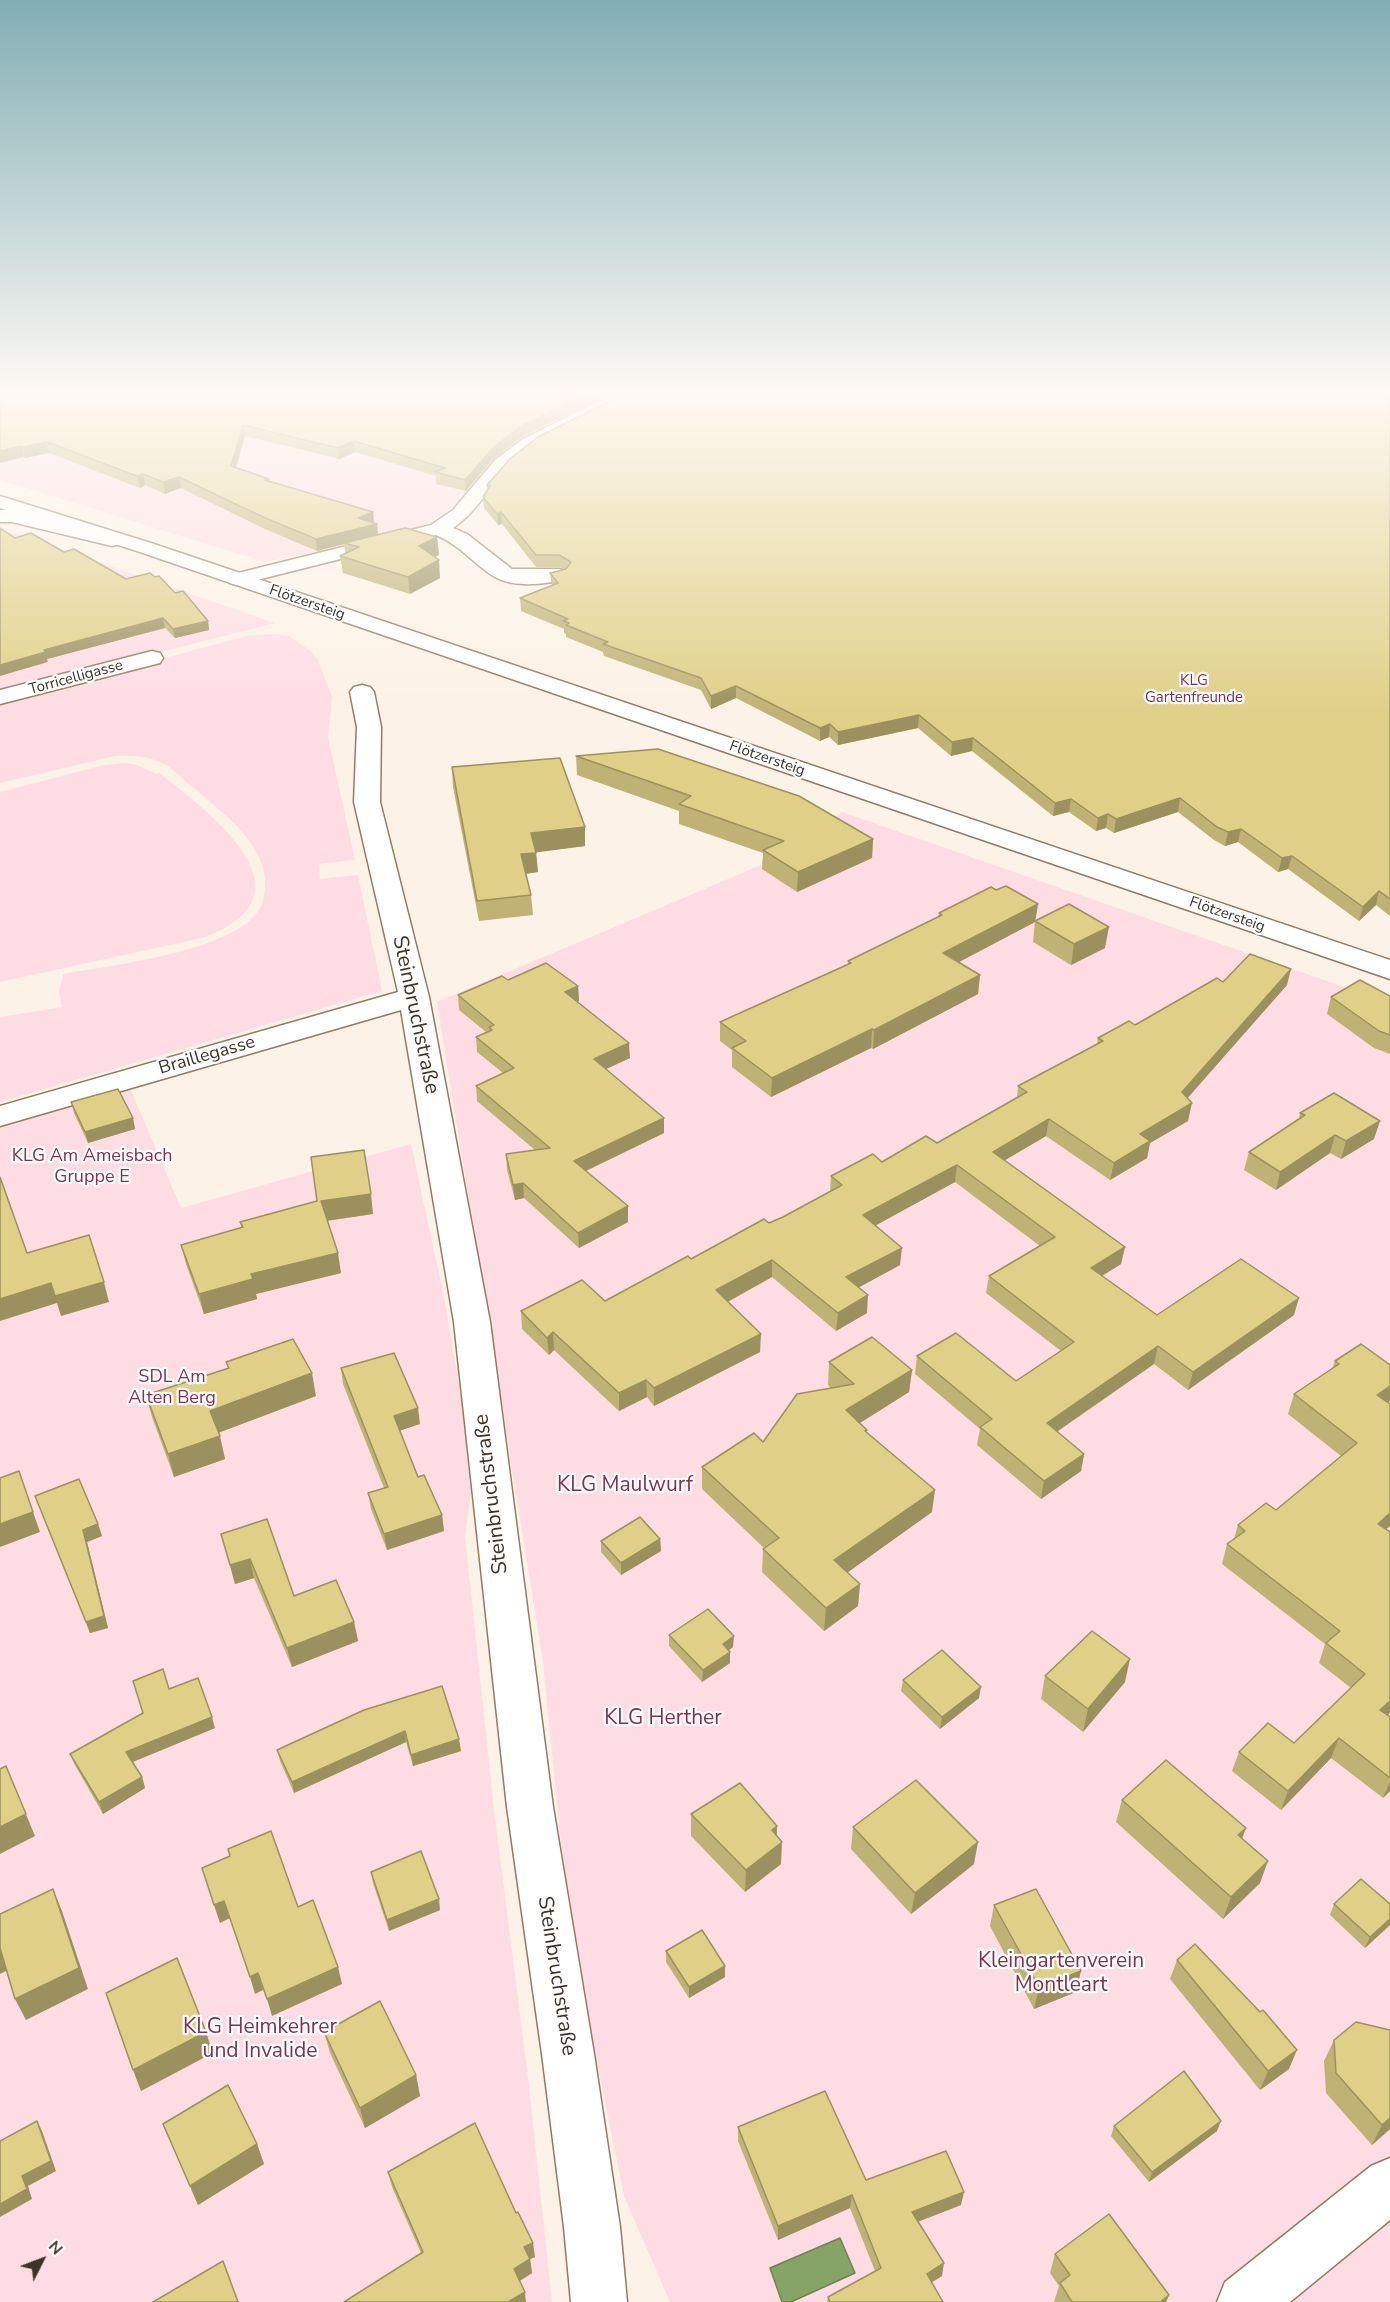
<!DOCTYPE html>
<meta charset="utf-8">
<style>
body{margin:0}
#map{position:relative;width:1390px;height:2302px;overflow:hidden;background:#fdf2e7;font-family:"Nunito Sans",sans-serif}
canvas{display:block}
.north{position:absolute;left:12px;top:2230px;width:60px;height:60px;-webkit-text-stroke:4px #fff;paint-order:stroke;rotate:48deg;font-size:16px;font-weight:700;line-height:24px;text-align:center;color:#3e3329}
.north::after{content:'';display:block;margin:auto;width:21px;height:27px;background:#3e3329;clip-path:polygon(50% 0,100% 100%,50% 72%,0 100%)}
</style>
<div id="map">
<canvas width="1390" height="2302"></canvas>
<div class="north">N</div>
</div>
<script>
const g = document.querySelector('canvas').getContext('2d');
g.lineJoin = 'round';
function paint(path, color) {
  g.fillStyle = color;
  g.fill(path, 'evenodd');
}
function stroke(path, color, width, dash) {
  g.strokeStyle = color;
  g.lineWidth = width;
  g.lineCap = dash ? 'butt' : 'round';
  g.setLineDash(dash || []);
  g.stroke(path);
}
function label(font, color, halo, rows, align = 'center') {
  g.font = font + ' "Nunito Sans",sans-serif';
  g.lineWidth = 4.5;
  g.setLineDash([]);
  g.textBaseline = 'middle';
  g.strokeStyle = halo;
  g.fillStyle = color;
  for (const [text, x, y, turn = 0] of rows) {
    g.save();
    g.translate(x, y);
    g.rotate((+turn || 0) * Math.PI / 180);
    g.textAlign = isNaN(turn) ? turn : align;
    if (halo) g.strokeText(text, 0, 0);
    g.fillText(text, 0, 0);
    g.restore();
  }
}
paint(new Path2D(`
 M365,394l160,46 -28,19 -39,43 -16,13 -28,15 -32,9 -117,23 -265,-82v-82z
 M0,531l17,3 258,89 -275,70z
 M277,634l12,2 23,16 6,8 14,37 -4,40 27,123 -36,4 1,15 38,-4 24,116 -382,111v-85l62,-10 -3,-15 4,-18c49,-9 160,-21 193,-60 6,-7 8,-15 9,-25 4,-43 -41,-75 -70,-100 -12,-9 -23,-22 -35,-27 -14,-6 -29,-7 -45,-6l-115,27v-81l250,-67z
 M125,763l12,2 19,9 3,-1c52,40 162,123 43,165l-202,44v-190l104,-27z
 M842,812l548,191v1299h-720l-46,-106 -55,-272 -26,-262 -106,-660 355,-150z
 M130,1088l51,120 230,-64 32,148 31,178 -9,67 30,281 33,259 24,225h-552v-1175z`), '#fedce4');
const water = new Path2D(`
 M840,2238l15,35 -64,29h-9l-12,-34z`);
paint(water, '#86a465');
stroke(water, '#708253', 1.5);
const minor = new Path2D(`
 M613,394h22l-3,4c-40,20 -89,37 -122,69 -21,19 -33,45 -57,61l14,6 45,35h47l7,2 4,4 -4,4c-18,5 -51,9 -69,-1 -22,-12 -35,-32 -61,-43l-199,50 -7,-2 -4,-4 4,-4 201,-50 22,-15 43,-51 27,-20z
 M0,510h12l100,24 7,2 3,4 -3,4 -7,2 -100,-24h-12z
 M152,651l8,2 3,5 -3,5 -160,41v-14z
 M362,685l8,2 4,5 7,35 -1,75 49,195 61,325 63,485 41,247 26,173 7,75h-56l-7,-75 -22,-173 -35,-247 -53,-485 -53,-312 -401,116v-20l398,-114 -44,-190 3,-75 -7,-35 4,-5z
 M1390,2158v62l-100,82h-73l8,-20 146,-116z`);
const major = new Path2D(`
 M0,496l151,47 1239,417v19l-1253,-428 -137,-43z`);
stroke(minor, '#947a62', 3);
stroke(major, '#947a62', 3);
paint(minor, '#fff');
paint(major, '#fff');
paint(new Path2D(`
 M0,394h609l-87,43 -28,21 -28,33 -30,-7v-8l-81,-24 -16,7 -94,-23 -9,32 33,11v3l104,30 1,11 3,1 1,10 59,3 2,18 -5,2 6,21 -30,16 -67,-21 -3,-17 5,-3 -1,-9 -27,7 -52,-22 -84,-41 -16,6 -20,-9 -5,3 -91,-35 -24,5 -2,-1z
 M1390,394v522l-14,-11 -17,16 -71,-52 -10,3 -40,-30 -13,4 -11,-6 -36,-28 -64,21 -8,-5 -10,3 -27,-19 -16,4 -81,-65 -21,5 -33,-28 -80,17 -9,-8 -9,4 -84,-43 -25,11 -10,-19 -97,-34 -1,-4 -37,-15v-3l-2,-1v-4l-43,-18 -1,-13 32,-12 -2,-13 15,-3 -5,-3h-24l-34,-43 -4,1 -14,-17 -1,-11 4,-6v-6z
 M15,538l49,14 62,27 49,14 33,28 1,9 -34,8 -10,-10 -118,31 1,3z
 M576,756l297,83 -1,19 -75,34 -35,-23 1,-16 -84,-29v-13l-102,-36z
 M452,767l133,60v19l-49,6 2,20 -12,2 5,21 2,20 -54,6 -26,-134z
 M996,890l42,14 -3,18 -76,40 21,13 -2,19 -105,55 -2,-1 -100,49 -39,-30v-17l-12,-9v-19l128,-57v-4l90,-44 1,-4z
 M1035,921l70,27 -34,17 -38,-23z
 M1223,982l64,3 -100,113 1,23 -38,22 -3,15 -37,22 -64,-44 -41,24 120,87 -4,17 -19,12 55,39h137l-106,75 -34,-26 -97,68 27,22 -3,17 -40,28 -64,-54 3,-16 -65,-55 2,-18 99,25 45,-30 -75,-58 3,-17 51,-30 -85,-64 -80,43 25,40 -41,22 8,26 -31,18 -64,-54 -44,25 32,50 -106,54 -7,-9 -28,14 -65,-61 -5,5 -27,-26 -1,-18 84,-10 86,-42 92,-42 47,-25 1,-16 51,-14 55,-19 80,-45 1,-12 79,-42 1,-6 37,-13z
 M578,986l1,15 -2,1 53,56 -24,11 58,64 -78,38 42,35v16l-49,26 -55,-50 -9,2 -8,-30 -1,-16 29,-4 -58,-49 -1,-15 27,-13 -26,-21 -1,-15 10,-5 -27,-22 -1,-15z
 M1390,996v58l-16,-6 -47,-34 4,-17z
 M71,1102l62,16 2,11 -47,14 -14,-30z
 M1300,1113l74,26 -33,20 -11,-6 -54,37 -32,-20 5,-18 50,-33z
 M373,1214l-46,7 14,52 -85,21 1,5 -53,15 -18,-50 -5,-19 61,-17 -2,-6z
 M1335,1361l55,43v122l-4,3 4,3v181l-3,2 3,2v74l-7,7 -52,-40 -50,52 -49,-39 7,-19 55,-9 57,-55 -32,-25 6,-19 -103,-80 5,-20 7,-5 4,-14 38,-15 65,-54 -53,-42 6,-20 38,-25z
 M226,1362l90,34 -98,37 7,26 -51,18 -22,-60 -6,-22 82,-27z
 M829,1362l83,8 -3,22 -49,31 72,89 -85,60 13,12 -2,22 -34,25 -62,-59 1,-23 1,-1 -62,-59v-22l61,-25 68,-54 -3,-3z
 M341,1368l79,56 -20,6 18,47 24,38 2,16 -57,19 -16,-41 -3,-16 16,-5 -41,-104z
 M35,1496l63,28 4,12 -15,6 21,86 -18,5z
 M221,1534l73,62 60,26 4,19 -66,26 -38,-89 -19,6z
 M660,1539l1,12 -40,24 -20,-23v-11z
 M669,1635l64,12 -4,3 1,2v11l-28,19 -33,-36z
 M1045,1676l80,6 -42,50 -42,-33z
 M903,1680l76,18 -39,31 -39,-38z
 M169,1689l46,39 -82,34 9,15 3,11 -42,26 -28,-49 -5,-11 73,-41z
 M364,1710l97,41 -48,15 -7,-24 -112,51 -14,-32 -3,-11z
 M1122,1800l120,38 18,45 -37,36 -107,-97z
 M691,1814l86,12v10l4,28 -36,28 -54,-56z
 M853,1827l121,37 -63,50 -60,-65z
 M371,1872l69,38 -51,21 -16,-48z
 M1334,1904h56v21l-25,23 -35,-33z
 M994,1905l82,87 -42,17 -44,-83z
 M666,1951l59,26 -36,21 -23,-36z
 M1177,1960l112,109 -29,21 -90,-111z
 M1390,2030v99l-18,16 -46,-52 -2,-32 10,-21z
 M324,2032l92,43 4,21 -55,32 -35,-75z
 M163,2124l94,20 7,20 -66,41z
 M1114,2126l103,5 -68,51 -38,-46z
 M738,2127l128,53 95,25 -43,17 24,54 -10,6 11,20h-116l1,-5 47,-26 -25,-63 -72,32 -40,-99z
 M388,2172l147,85 -5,2 2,14 -12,8 -99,-28 -29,-66z
 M1055,2254l114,41 -3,7h-112l5,-16 -9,-13z`), '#c0b274');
paint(new Path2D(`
 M587,394h22l-87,43 -28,21 -28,33 -1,-11 29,-33 27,-21z
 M243,425l2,11 -12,41 -2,-11z
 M354,441l1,11 -16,7 -1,-11z
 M47,442l2,11 -24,5 -2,-11z
 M21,446l2,11 -23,6v-12z
 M143,474l2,11 -5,3 -3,-12z
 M179,477l2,11 -16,6 -2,-12z
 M373,512l1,11 3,1 1,12 -34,7v1l-27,7 -1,-12z
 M501,512l1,12 -4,1 -1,-11z
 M437,537l2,18 -18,8 -2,-17z
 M439,560l1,18 -30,16 -2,-17z
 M163,618l2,10 -118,31 1,3 -48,14v-11l44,-15z
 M208,621l1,9 -34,8 -2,-9z
 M736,686v12l-25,11v-13z
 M919,715l-1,13 -80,17v-13z
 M830,724l-1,13 -9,4v-13z
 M973,738l-1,13 -21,5 1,-14z
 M1180,798l-2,14 -64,21 2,-14z
 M1071,799l-2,13 -16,4 2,-13z
 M1108,814l-2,14 -10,3 2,-13z
 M585,827v19l-53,7 -1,-20z
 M1241,829l-3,13 -13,4 3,-14z
 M873,839l-1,19 -75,34 1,-20z
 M536,853l2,19 -15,2 -2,-20z
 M1292,856l-4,13 -10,3 4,-14z
 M1379,891l-3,14 -17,16 4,-14z
 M1038,904l-3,18 -93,49 1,-18z
 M1109,927l-4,21 -34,17 3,-21z
 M1291,969l-4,16 -109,124 4,-17z
 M980,975l-2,19 -105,55 1,-19z
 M578,986l1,15 -13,6 -1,-15z
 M872,1029l-1,19 -100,49 1,-19z
 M629,1043l1,15 -35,16 -1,-15z
 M1192,1103l-4,18 -38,22 -3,15 -37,22 4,-17 26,-29z
 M133,1118l2,11 -47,14 -3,-11z
 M664,1118v15l-89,43 -1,-15z
 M1049,1119l-3,17 -56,33 3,-17z
 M1380,1121l-6,18 -33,20 5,-18z
 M1335,1135l-5,18 -54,37 4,-18z
 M957,1165l-2,17 -93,51 1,-18z
 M523,1183l1,15 -9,2 -2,-15z
 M371,1194l2,20 -49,7 -3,-20z
 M628,1206v16l-49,26 -1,-15z
 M1125,1247l-4,17 -34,21 4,-17z
 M902,1248l-2,17 -55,30 1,-18z
 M338,1253l3,20 -85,21 1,5 -53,15 -5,-20 52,-20z
 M772,1260v17l-56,31v-18z
 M104,1282l5,20 -48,14 -4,-13 -57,18v-22l51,-16z
 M868,1295l-1,18 -31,18 2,-18z
 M1299,1298l-5,17 -106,75 5,-18z
 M553,1332l1,18 -5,5 -2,-17z
 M761,1334l-1,18 -106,54v-18z
 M1158,1346l-4,18 -111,77 4,-18z
 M912,1370l-3,22 -65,41 2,-23z
 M312,1373l4,23 -101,38 -5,-23z
 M646,1380l1,17 -28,14v-18z
 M1390,1386v15l-19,14 6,-20z
 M418,1408l2,16 -24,8 -2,-16z
 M220,1436l5,23 -51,18 -6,-23z
 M1084,1454l-3,17 -40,28 3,-18z
 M935,1490l-3,22 -99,71 1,-23z
 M33,1512l7,20 -40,15v-23z
 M1390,1513v13l-20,17 8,-19z
 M442,1515l2,16 -57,19 -3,-16z
 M98,1524l4,12 -15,6 21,86 -18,5 -4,-11 -3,-92z
 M660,1539l1,12 -40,24v-12z
 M250,1559l4,19 -19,6 -5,-19z
 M860,1584l-2,22 -34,25 2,-23z
 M354,1622l4,19 -66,26 -5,-19z
 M734,1636l-1,11 -11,8 1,-11z
 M730,1652v11l-28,19 1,-12z
 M1130,1659l-5,23 -42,50 5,-23z
 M981,1687l-2,11 -39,31 2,-12z
 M1390,1701v12l-18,16 8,-19z
 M212,1717l3,11 -85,35 -4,-11z
 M405,1731l1,11 -112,51 -2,-11z
 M1339,1738l-8,20 -50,52 7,-19z
 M459,1739l2,12 -48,15 -2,-11z
 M142,1777l3,11 -42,26 -4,-12z
 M1390,1781v10l-7,7z
 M15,1788l20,48 -35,18v-27z
 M777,1826l-1,21 6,-5 -1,22 -36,28 1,-22 26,-40z
 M1246,1828l-8,22v-15z
 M978,1842l-4,22 -63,50 4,-21z
 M1268,1861l-8,22 -37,36 8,-22z
 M53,1889l9,22 26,78 -62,31 -11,-21z
 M439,1899l1,11 -51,21 -2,-11z
 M224,1901l6,17 -10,5 -6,-18z
 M1390,1919v6l-25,23 5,-11z
 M0,1948l10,21 -10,5z
 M725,1966v11l-36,21v-11z
 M338,1967l4,17 -70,32 -5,-17z
 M1081,1971l-5,21 -42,17 5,-22z
 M258,1973l5,17 -8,4 -5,-17z
 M206,2032l7,21 -72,38 -8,-21z
 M1297,2050l-8,19 -29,21 8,-19z
 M416,2075l4,21 -55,32 -5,-20z
 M1390,2118v11l-18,16 10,-20z
 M37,2121l5,10 14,40 -28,15 4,13 -32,18v-13l22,-28z
 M1221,2121l-4,10 -68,51 3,-10z
 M257,2144l7,20 -66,41 -8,-19z
 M964,2192l-3,13 -52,20 3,-13z
 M852,2195l-2,13 -72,32v-14z
 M533,2243l2,14 -5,2 2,14 -16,10 -2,-14 10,-22z
 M944,2263l-2,13 -18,11 3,-13z
 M525,2292l1,10h-18z
 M1169,2295l-3,7h-6z`), '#9c915e');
const building = new Path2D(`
 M0,394h587l-66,32 -27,21 -29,33 -30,-8 10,-4 -91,-27 -16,7 -95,-23 -12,41 38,13 -4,1 108,32 -15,6 19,6 -61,15 -53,-22 -84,-40 -16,5 -20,-8 -6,2 -90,-34 -24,5 -2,-1 -21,5z
 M625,394h765v505l-11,-8 -16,16 -71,-51 -10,2 -41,-29 -13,3 -11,-5 -37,-29 -64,21 -8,-5 -10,4 -27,-19 -16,4 -82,-65 -21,4 -33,-27 -81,17 -8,-8 -10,4 -84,-42 -25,10 -10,-18 -98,-34 5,-2 -42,-17 3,-2 -6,-2 5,-2 -48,-21 38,-15 -8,-10 16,-4 5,-7 -12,-7h-23l-35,-43 -4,2 -14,-17 7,-11 -3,-1 24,-27 27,-21z
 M0,528l15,10 16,-5 33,19 10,-3 52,30 24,-6 5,4 4,-1 16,17 8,-2 25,30 -35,8 -10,-11 -119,32 2,2 -46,13z
 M405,528l32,9 -18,9 20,14 -31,17 -68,-21 19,-9 -15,-4z
 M658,749l141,47 74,43 -75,33 -35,-22 21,-9 -105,-37 12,-8 -115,-40z
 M560,758l25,69 -54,6 5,20 -15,1 10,41 -54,6 -25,-134z
 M1006,886l32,18 -95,49 37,22 -106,55 -2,-1 -100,49 -40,-30 14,-7 -26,-19 131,-59 -3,-2 94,-46 -3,-2 52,-26 5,3z
 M1069,904l40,23 -35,17 -39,-23z
 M1250,954l41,15 -109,123 10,11 -52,31 10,7 -36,22 -65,-44 -56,33 132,95 -34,21 66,47 84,-56 58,39 -106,74 -35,-26 -111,77 37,31 -40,27 -64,-54 12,-8 -75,-63 39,-23 60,48 58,-39 -85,-66 66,-39 -98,-72 -94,50 39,33 -56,29 22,18 -30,18 -66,-53 -56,30 45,44 -107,54 -8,-8 -27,13 -66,-61 -6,6 -26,-27 61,-31 23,21 83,-45 3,3 73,-40 5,4 14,-6 59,-32 -11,-9 42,-22 9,8 44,-26 11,7 90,-51 -9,-6 85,-45 -5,-3 31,-17 6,4 82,-47 6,4z
 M546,963l32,23 -13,6 64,51 -35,16 70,59 -90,43 54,45 -50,27 -55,-50 -10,2 -7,-31 44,-6 -74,-62 38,-18 -38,-31 16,-7 -3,-3 5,-2 -36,-30 44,-19 6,4z
 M1360,980l30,16v39l-11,-4 -48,-34z
 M118,1089l15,29 -48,14 -14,-30z
 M1334,1093l46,28 -34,20 -11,-6 -55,37 -31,-20 56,-37 -5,-2z
 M364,1150l7,44 -50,7 17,52 -87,21 2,5 -54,15 -18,-49 62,-18 -3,-5 77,-21 -6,-44z
 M0,1177l27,76 62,-18 15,47 -49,14 -4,-13 -51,16z
 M872,1337l40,33 -66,40 21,20 -2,1 70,59 -101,70 26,24 -34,24 -63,-59 16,-11 -77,-71 52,-34 9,9 34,-48 57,-10 -25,-22z
 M293,1339l19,34 -102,38 10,25 -52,18 -22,-59 83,-27 -3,-6z
 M1361,1344l29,21v21l-13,9 13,9v109l-12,11 12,8v169l-10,9 10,7v61l-51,-40 -51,53 -49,-39 29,-29 26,20 71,-69 -39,-31 14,-12 -113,-87 18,-13 -7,-6 28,-22 10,7 81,-67 -63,-49 45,-30 -4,-3z
 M394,1353l24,55 -24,8 24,61 6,-2 18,40 -58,19 -16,-41 20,-6 -47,-119z
 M19,1471l14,41 -33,12v-46z
 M79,1479l19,45 -15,6 21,86 -18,6 -51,-126z
 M640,1517l20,22 -39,24 -20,-22z
 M267,1519l27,77 42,-16 18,42 -67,26 -37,-89 -20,6 -9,-31z
 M708,1609l26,27 -11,8 7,8 -27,18 -34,-35z
 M1092,1631l38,28 -42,50 -43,-33z
 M942,1650l39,37 -39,30 -39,-37z
 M163,1669l6,20 29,-11 14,39 -86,35 16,25 -43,25 -29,-48 73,-41 -10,-32z
 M442,1686l17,53 -48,16 -6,-24 -113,51 -15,-32 87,-40z
 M1166,1760l80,68 -8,7 30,26 -37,36 -109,-97z
 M6,1766l20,48 -26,13v-58z
 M916,1780l62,62 -63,51 -62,-66z
 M740,1783l37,43 -5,4 10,12 -36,28 -55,-56z
 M271,1831l27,76 15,-7 25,67 -71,32 -9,-26 -8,4 -26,-76 -10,4 -12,-37 28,-12 -2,-7z
 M421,1851l18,48 -52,21 -16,-48z
 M1361,1879l29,25v15l-20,18 -36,-33z
 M53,1889l26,79 -64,31 -15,-51v-34z
 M1036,1889l45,82 -42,16 -45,-82z
 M702,1930l23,36 -36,21 -23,-36z
 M1195,1944l65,68 3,-2 34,40 -29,21 -91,-111z
 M177,1958l29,74 -73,38 -27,-77z
 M380,2001l36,74 -56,33 -36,-76z
 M1356,2022l34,8v88l-8,7 -46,-52 -2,-33z
 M1184,2071l37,50 -69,51 -38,-46z
 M228,2085l29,59 -67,42 -27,-62z
 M825,2091l41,89 80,-29 18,41 -52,20 32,51 -17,11 16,28h-113l-2,-5 53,-29 -29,-73 -74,31 -40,-99z
 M37,2121l14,40 -29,15 5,13 -27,15v-63z
 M475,2123l41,90 2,-1 15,31 -9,4 6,12 -16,10 11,23 -17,10h-164l79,-50 -35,-80z
 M1109,2214l60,81 -9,7h-88l-12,-19 10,-8 -15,-21z
 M223,2261l15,41h-85z`);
paint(building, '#dfcf87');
stroke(building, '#9c915e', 1.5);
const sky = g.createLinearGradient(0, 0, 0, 716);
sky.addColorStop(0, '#81aeb4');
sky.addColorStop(0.55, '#fef9f4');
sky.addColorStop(1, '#fef9f400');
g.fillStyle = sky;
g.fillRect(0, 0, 1390, 716);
label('15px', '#3e3329', '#fff', [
 ["Flötzersteig",307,603,19],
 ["Torricelligasse",76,678,-15],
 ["Flötzersteig",767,759,19],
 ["Flötzersteig",1227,915,19]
]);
label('15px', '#852f4f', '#fff', [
 ["KLG",1194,681],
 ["Gartenfreunde",1194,698]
]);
label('18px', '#3e3329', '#fff', [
 ["Braillegasse",207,1056,-16]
]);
label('18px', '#852f4f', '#fff', [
 ["KLG Am Ameisbach",92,1157],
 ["Gruppe E",92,1178],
 ["SDL Am",172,1378],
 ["Alten Berg",172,1399]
]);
label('21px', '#3e3329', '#fff', [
 ["Steinbruchstraße",415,1015,78],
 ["Steinbruchstraße",492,1494,-97],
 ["Steinbruchstraße",556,1976,81]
]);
label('21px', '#852f4f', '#fff', [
 ["KLG Maulwurf",625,1486],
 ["KLG Herther",663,1719],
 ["Kleingartenverein",1061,1962],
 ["Montleart",1061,1986],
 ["KLG Heimkehrer",260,2028],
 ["und Invalide",260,2052]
]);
</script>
